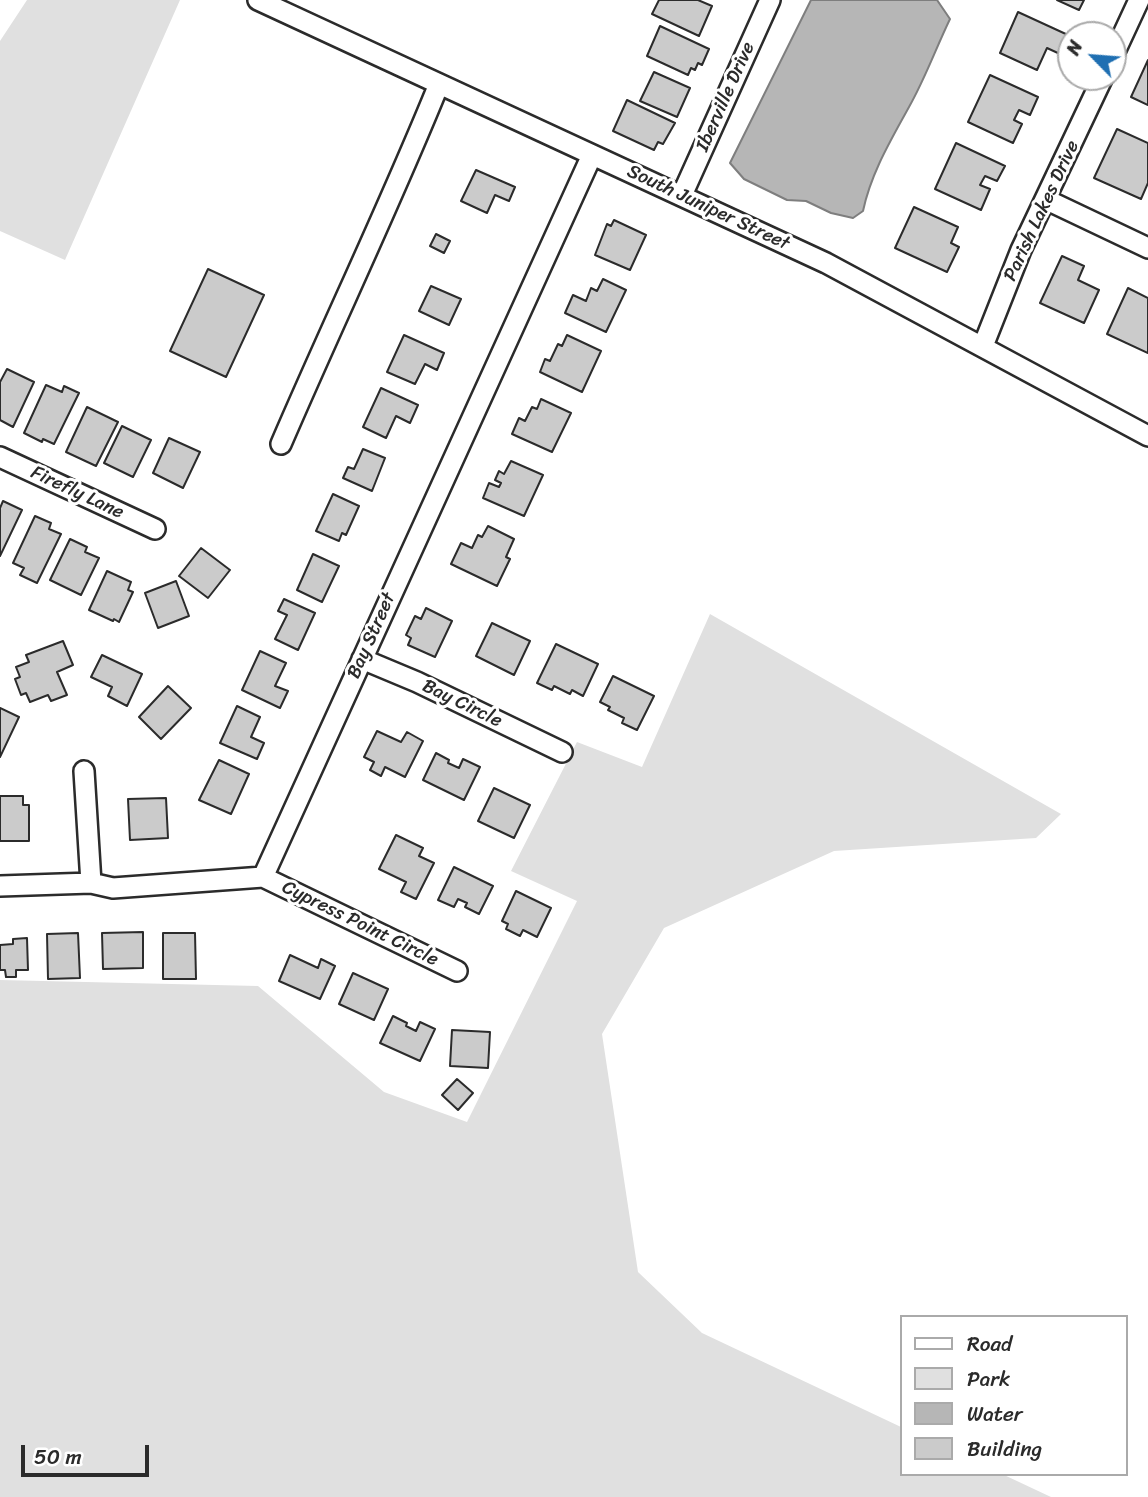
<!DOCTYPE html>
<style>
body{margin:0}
#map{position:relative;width:1148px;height:1497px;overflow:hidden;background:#fff;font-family:Sriracha,sans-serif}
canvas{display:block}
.legend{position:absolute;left:900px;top:1315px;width:228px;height:161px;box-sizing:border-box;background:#fff;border:2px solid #aaa;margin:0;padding:9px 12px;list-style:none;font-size:21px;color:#2b2b2b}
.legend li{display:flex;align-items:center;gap:14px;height:35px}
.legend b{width:35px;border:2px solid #aaa}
.north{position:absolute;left:1057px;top:21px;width:70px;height:70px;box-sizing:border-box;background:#fff;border:2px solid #aaa;border-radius:50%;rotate:295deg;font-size:19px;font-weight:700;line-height:28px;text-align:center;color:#2b2b2b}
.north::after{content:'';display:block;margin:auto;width:24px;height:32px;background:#1f6fb2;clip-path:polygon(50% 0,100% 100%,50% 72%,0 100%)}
.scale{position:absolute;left:21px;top:1445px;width:128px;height:32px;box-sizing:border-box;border:4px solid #2b2b2b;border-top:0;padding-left:9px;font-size:21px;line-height:24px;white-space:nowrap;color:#2b2b2b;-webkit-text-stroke:5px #fff;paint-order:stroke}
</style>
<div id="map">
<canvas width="1148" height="1497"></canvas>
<ul class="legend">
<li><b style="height:9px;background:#fff"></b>Road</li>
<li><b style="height:19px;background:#e0e0e0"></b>Park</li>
<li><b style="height:19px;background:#b6b6b6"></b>Water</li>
<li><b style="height:19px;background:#cbcbcb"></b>Building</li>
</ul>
<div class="north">N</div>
<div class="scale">50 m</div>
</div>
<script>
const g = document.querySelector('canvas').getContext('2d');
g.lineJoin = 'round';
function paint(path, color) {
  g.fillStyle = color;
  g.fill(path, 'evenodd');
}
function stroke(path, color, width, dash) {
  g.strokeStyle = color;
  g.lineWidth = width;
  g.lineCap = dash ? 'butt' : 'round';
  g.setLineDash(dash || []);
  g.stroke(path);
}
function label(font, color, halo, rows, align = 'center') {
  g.font = font + ' Sriracha,sans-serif';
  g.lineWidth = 6;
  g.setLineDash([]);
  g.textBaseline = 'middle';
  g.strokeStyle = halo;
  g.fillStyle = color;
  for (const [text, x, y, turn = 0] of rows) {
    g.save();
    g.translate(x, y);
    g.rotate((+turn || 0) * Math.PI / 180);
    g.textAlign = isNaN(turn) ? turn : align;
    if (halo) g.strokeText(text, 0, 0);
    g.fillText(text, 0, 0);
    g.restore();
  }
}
paint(new Path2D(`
 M27,0h153l-115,260 -65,-29v-190z
 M710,614l351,200 -25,24 -202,13 -170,77 -62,106 36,238 64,61 199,94v47h101l49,23h-1051v-517l258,6 126,106 83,30 110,-221 -66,-30 66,-129 65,25z`), '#e0e0e0');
const water = new Path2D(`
 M811,0h126l13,19c-14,29 -25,60 -41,88 -18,33 -38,66 -46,104l-10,7 -22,-5 -25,-12 -19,-1 -43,-21 -14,-16z`);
paint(water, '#b6b6b6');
stroke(water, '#7e7e7e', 2);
const building = new Path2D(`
 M659,0h39l14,6 -13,30 -47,-22z
 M1057,0h27l-5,10z
 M1018,12l50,23 -8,19 -13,-6 -10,22 -37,-17z
 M660,26l49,23 -7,16 -4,-2 -3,7 -4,-2 -3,7 -41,-19z
 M1148,60v45l-17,-8z
 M654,72l36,16 -13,29 -37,-16z
 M990,75l48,22 -8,18 -11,-5 -5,10 8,4 -9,19 -45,-21z
 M627,100l48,23 -12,21 -5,-2 -4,8 -41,-19z
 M1117,129l31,14v40l-7,16 -47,-21z
 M956,143l49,23 -8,15 -12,-5 -5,9 10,4 -9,21 -46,-21z
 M476,170l39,17 -6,14 -14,-6 -8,18 -26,-12z
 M914,207l44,20 -7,16 8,4 -12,25 -52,-24z
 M614,220l32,15 -16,35 -35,-15 12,-31 4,2z
 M436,234l14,7 -6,12 -14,-7z
 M1062,256l22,10 -6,14 21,10 -15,33 -44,-20z
 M208,269l56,26 -38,82 -56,-26z
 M603,279l23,11 -20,42 -41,-19 8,-18 13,6 5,-13 6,3z
 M431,286l30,13 -12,26 -30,-14z
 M1128,288l20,10v55l-41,-19z
 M404,335l40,18 -7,17 -12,-6 -10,20 -28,-12z
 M567,335l34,16 -19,41 -42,-20 5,-13 5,2 8,-17 4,2z
 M7,369l27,13 -21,45 -13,-7v-38z
 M46,385l16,7 2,-6 15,7 -25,51 -11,-5 -1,3 -18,-9z
 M381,388l37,17 -8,18 -14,-7 -10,22 -23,-11z
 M541,399l30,14 -19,39 -40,-18 7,-16 6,3 7,-14 5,2z
 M87,407l31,15 -22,44 -30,-14z
 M122,426l29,14 -18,37 -29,-14z
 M169,438l31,14 -17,36 -30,-15z
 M363,449l22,9 -13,33 -29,-13 5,-11 6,2z
 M511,461l32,14 -19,41 -41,-18 6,-15 10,4 2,-4 -6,-3 4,-9 5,3z
 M333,494l26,12 -13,29 -4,-2 -3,8 -23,-10z
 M3,501l19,9 -22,46v-48z
 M35,516l16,7 -2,6 12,5 -24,49 -17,-8 4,-7 -11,-5z
 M488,526l26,13 -8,18 4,2 -13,27 -46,-22 10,-21 11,5 6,-13 4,2z
 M70,539l17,8 -2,5 14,6 -18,37 -31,-15z
 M201,548l29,22 -22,28 -29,-22z
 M313,554l26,12 -17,36 -25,-12z
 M107,571l24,11 -3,8 5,2 -14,30 -5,-3 -1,2 -24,-11z
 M176,581l13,35 -31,12 -13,-35z
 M284,599l31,14 -17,37 -23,-11 12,-24 -9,-4z
 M426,608l26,13 -17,36 -27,-12 3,-7 -5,-3 9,-19 6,3z
 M492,623l38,18 -16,34 -38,-19z
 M63,641l10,24 -16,7 10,23 -16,6 -3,-6 -18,7 -4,-9 -5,2 -6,-16 5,-2 -4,-10 13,-5 -3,-7z
 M556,644l42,20 -15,32 -11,-6 -2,4 -16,-8 -2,4 -15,-7z
 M260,651l26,12 -11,23 13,5 -8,17 -38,-18z
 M102,655l40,19 -15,32 -19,-10 4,-9 -21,-10z
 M613,676l41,20 -17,34 -15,-7 2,-5 -16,-8 2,-3 -10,-5z
 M168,686l23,22 -30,31 -22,-22z
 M237,706l23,11 -9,20 13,6 -7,16 -37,-16z
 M0,708l19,9 -19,40z
 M377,731l24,11 6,-10 16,9 -18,36 -20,-10 -4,9 -11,-6 4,-8 -10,-5z
 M436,753l13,7 -1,3 11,5 4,-9 17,8 -16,33 -41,-20z
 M219,760l30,14 -18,40 -32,-14z
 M494,788l36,17 -16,33 -36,-17z
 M0,796h23v9h6v36h-29z
 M166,798l2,40 -38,2 -2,-41z
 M396,835l27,13 -4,8 15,7 -18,36 -15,-7 5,-10 -27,-13z
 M454,867l39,19 -14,28 -14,-7 2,-4 -9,-4 -4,8 -16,-7z
 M516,891l35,17 -14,29 -14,-7 -3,6 -14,-7 2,-5 -6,-3z
 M143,932v36l-40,1 -1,-36z
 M78,933l2,45 -32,1 -1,-45z
 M163,933h32l1,46h-33z
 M27,938l1,32h-12v7h-10l-1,-7h-5v-25l13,-1v-5z
 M290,955l28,13 3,-9 14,7 -15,33 -41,-18z
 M353,973l35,16 -14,31 -35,-16z
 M393,1016l14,7 -1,3 10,5 4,-9 15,7 -15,32 -40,-18z
 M452,1030l38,2 -2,36 -38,-2z
 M457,1079l16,14 -15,17 -16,-15z`);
paint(building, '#cbcbcb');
stroke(building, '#2b2b2b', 2);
const minor = new Path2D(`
 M258,0l568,263 322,173
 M1113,56l26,-56
 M682,195l88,-195
 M1047,200l101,48
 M983,346l38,-96 82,-173
 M281,444c52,-121 109,-239 158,-360
 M0,457l155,72
 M362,659l55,23 145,70
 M84,771l7,112
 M263,877l194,94
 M0,886l91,-3 22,5 150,-11 329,-722`);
stroke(minor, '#2b2b2b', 24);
stroke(minor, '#fff', 19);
label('19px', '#2b2b2b', '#fff', [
 ["Iberville Drive",726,97,-66],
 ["South Juniper Street",708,208,25],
 ["Parish Lakes Drive",1042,211,-65],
 ["Firefly Lane",77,493,25],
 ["Bay Street",372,636,-66],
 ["Bay Circle",462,704,26],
 ["Cypress Point Circle",360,924,26]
]);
</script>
